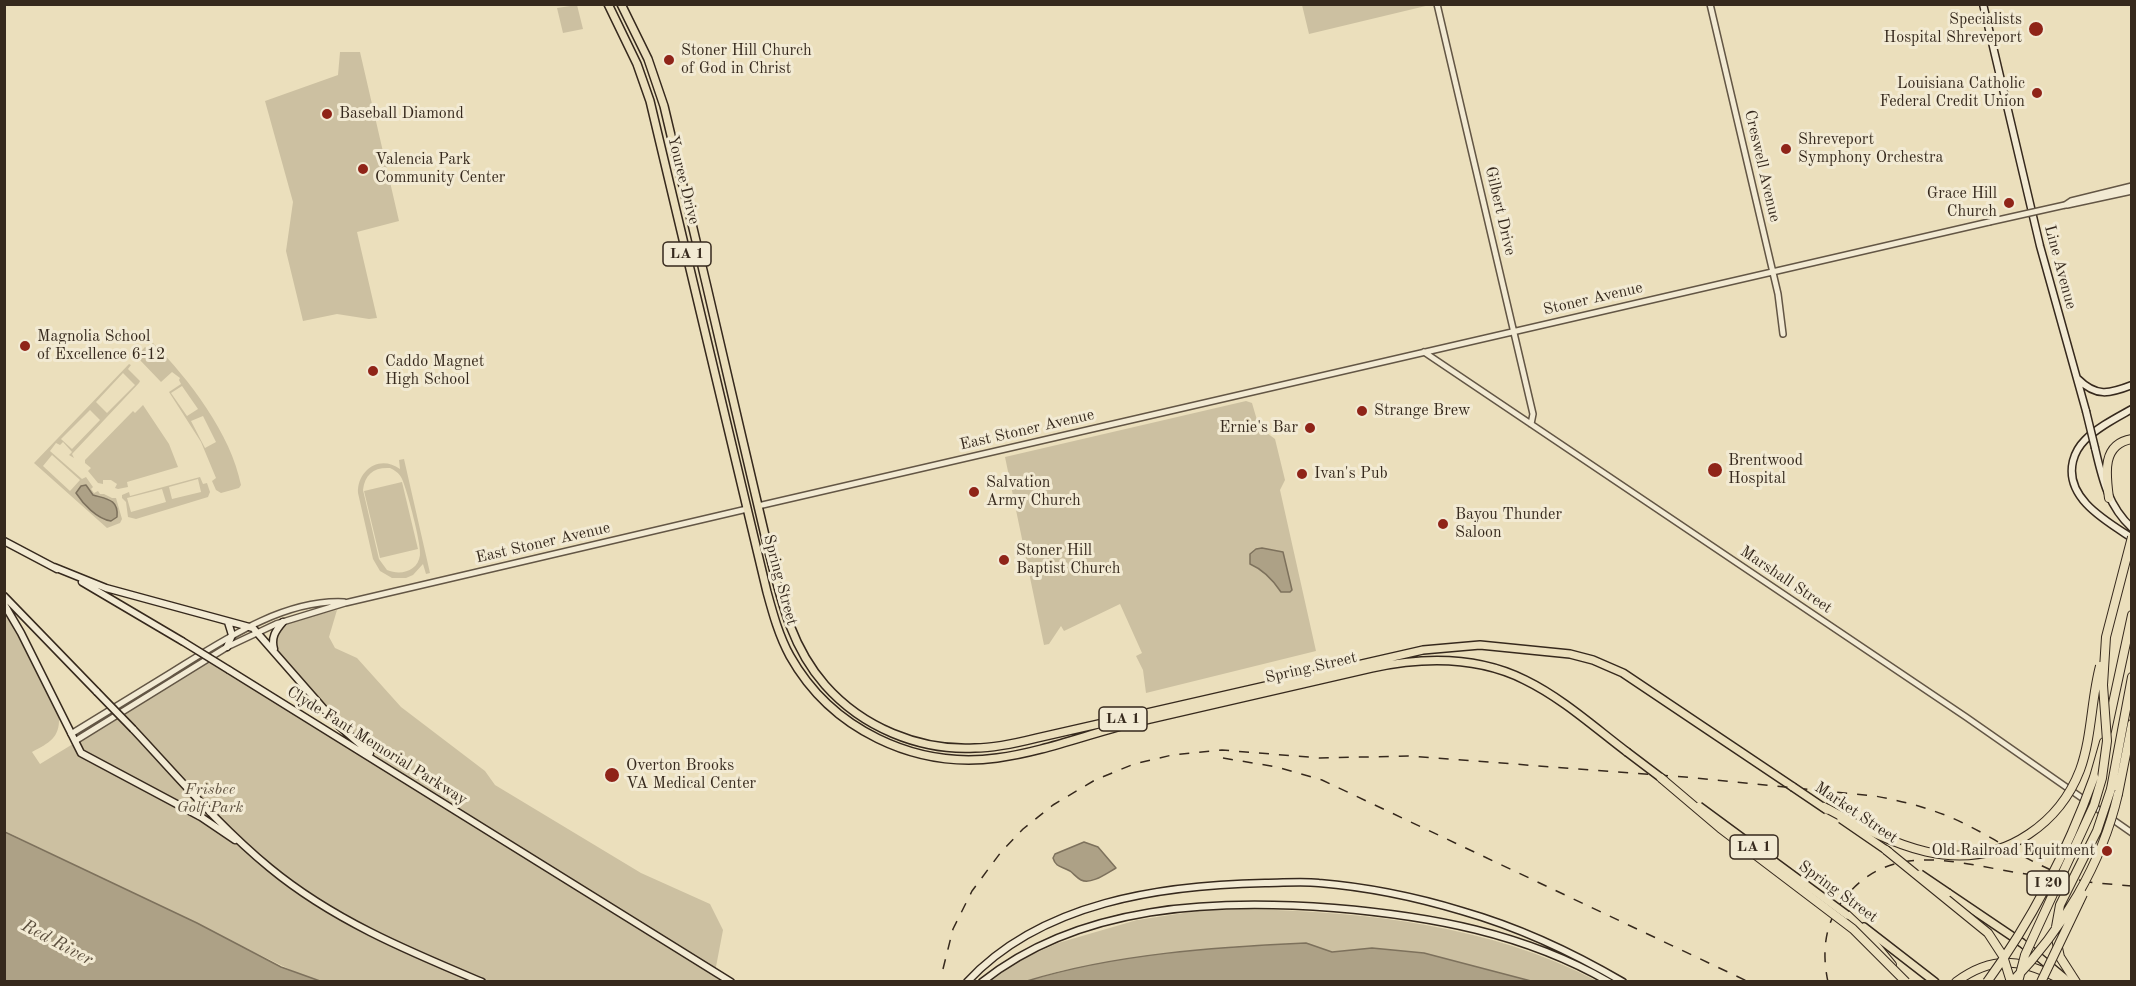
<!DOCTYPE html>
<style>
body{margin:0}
#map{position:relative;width:2136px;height:986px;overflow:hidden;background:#ebdfbc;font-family:"Old Standard TT",serif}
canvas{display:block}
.frame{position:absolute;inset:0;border:6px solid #36291d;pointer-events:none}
</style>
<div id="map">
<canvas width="2136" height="986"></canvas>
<div class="frame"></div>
</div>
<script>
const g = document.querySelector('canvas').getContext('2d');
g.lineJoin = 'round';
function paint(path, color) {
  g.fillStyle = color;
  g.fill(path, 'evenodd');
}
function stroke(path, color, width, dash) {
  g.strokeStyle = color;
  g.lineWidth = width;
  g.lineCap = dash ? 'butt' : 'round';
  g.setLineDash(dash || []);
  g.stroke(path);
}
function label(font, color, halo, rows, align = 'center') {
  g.font = font + ' "Old Standard TT",serif';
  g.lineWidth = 6;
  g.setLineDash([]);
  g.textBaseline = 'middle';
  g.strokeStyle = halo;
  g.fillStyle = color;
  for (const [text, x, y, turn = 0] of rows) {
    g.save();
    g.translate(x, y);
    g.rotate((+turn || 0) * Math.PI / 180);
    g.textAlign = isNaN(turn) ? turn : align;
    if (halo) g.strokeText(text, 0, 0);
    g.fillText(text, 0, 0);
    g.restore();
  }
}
paint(new Path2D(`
 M1434,4l-125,30 -7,-29v-1z
 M577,5l6,24 -20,4 -6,-25z
 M340,52h20l39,169 -42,11 20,86 -8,1 -32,-5 -34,7 -17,-70 7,-49 -28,-101 73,-26z
 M153,343c36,36 78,91 88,142l-2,3 -18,5 -5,-3 -4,-9 4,-3 -15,-36 -32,-50 12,-8 -2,-4 1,-2 -8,-6 -11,10 -23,-24 -3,3 -2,-1 12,-13 2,2zM182,386l16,23 -11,7 -16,-23zM203,416l13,26 -11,6 -14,-27z
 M129,364l2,1 -3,4 12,12 -1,2 -67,71 2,4 -5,-3 3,-3 -9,-10 -3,3 -4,-2 -6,8 32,28 4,-2 7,10 -2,2 3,4 4,-2 2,3h4l8,4h4l6,21 -2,4 -13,5 -73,-65zM123,373l12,12 -28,28 -11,-11zM90,410l10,10 -28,29 -11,-10zM52,455l28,25 -10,11 -27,-25z
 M1246,401l6,2 7,24 16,12 10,41 -5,10 36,161 -170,42 -3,-23 -7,-14 6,-3 -22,-49 -56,27 -3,-5 -12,18 -5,1 -39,-188z
 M143,405l26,39 9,23 -51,15 1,5 -10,2 -3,-1 2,-4 -6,-4h-8v4l-5,-1 -10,-12 3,-3 -6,-5v-3l48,-49 2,2z
 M404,459l26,114 -4,1 -3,-10 -10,11 -7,3h-14l-12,-7 -7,-12 -15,-66c-1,-23 22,-39 42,-24l-1,-9zM390,468c4,2 8,4 11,9 5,8 21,69 19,78 -2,16 -19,21 -33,15l-8,-11 -16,-69c2,-16 11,-23 27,-22z
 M200,477l3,7 4,-1 3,9 -2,5 -72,22 -8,-2 -2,-15 -4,-4v-3l7,-3 1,4zM198,479l3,13 -29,7 -3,-12zM162,489l4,13 -35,10 -4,-14z
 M402,482l16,67 -38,9 -16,-67z
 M337,610l-8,27 6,11 22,10 44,49 84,64 10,14 146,88 69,31 13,26 -8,42 -304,-192 -33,-23 -35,-30 -67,-75 -1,-17 9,-12z
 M4,611l12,18 43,88c1,21 -10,26 -27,35l8,12 171,-104 513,321h-403l-24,-8 -292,-142z
 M1248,909c119,3 242,16 349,72h-66l-107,-28 -52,-5 -40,4 -26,-9 -67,3 -107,13 -72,12 -33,10 -37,1 26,-20 42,-19 79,-23 67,-10z`), '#ccc0a1');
const water = new Path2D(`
 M86,485l7,10c13,4 26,4 24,22l-6,4c-14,-2 -28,-17 -35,-28l5,-7z
 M1262,548l21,4 9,38 -2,2h-9c-8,-12 -17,-22 -31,-28v-10l6,-5z
 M5,832l192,91 84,44 39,14h-315z
 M1084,842l14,5 18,21c-9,5 -25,17 -35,12 -4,-2 -7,-6 -11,-9 -8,-5 -14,-3 -17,-13l2,-4z
 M1306,943l26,9 40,-4 52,5 107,28h-504c87,-27 189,-34 279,-38z`);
paint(water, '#ada186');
stroke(water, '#7d715c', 1.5);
const tertiary = new Path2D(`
 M1437,4l96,410 -2,10
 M1710,4l68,290 5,40
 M2065,205l6,-4 61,-15
 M2067,205l65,-14
 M1424,352l542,365 166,116
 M758,506l1231,-284
 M71,734c33,-20 65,-40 98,-60 50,-31 113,-75 175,-72
 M75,741l152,-94 49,-23 69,-21 402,-94`);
const secondary = new Path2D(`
 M1983,4l57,242 46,165
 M2078,379c18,18 31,15 54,6
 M2132,409c-16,9 -34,18 -47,31 -6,6 -10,13 -12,21 -9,37 33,60 59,77
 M2095,448c7,30 13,58 37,80
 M4,541l53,28
 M54,567l52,21 147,40 85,97 32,28
 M82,582l100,59
 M4,596l93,96
 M4,604l17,29 60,120 120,64 34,23
 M227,647l5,-12 -4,-13
 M274,649c-3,-11 1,-18 9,-27
 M229,670l502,312
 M133,729c44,47 87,98 137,139 63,52 138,83 212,114
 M967,982c74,-80 195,-97 298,-99 18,0 36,-2 54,0 48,4 97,14 143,28 56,16 110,41 161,71
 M982,982c98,-78 233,-83 352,-74 96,8 190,25 275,74`);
const primary = new Path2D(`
 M608,4l29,60 13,37 117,491c6,22 12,44 23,64 41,73 124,113 207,102 46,-6 91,-24 136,-35 80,-19 160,-37 239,-55 51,-11 105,-12 153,12 37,18 69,47 102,72
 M621,4l27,55 16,47c26,108 51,215 76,323 9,38 18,76 27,115 13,51 22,100 58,141 37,42 94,66 150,63 21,0 42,-5 62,-10l386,-88 57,-5 90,9 23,6 30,13 170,114
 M1948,893l74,50 47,39
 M1864,927l71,55`);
const motorway = new Path2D(`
 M2109,498c-3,-23 -8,-54 23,-59
 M2107,731l25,-116
 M2094,777l10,-35
 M2111,789l21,-112
 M2118,794l14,-70
 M1847,915l18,17 27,33
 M2055,934l5,23 16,25
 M1956,982c39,-29 70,-22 109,0`);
stroke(tertiary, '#635645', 8);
stroke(secondary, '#36291d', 9);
stroke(primary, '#36291d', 10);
stroke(motorway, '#36291d', 10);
stroke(tertiary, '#f2ead3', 5);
stroke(secondary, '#f2ead3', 6);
stroke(primary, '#ebdfbc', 7);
stroke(motorway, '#ebdfbc', 8);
stroke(new Path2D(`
 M1223,758l54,9 45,13 427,202
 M943,969l10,-40 19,-38 29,-39 22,-23 30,-24 42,-25 39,-16 38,-9 50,-5 98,8 88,-2 277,21 190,19c33,6 66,15 96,31 37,19 71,44 112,54
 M1828,982c-6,-28 -4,-56 13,-79 44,-62 109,-42 172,-31 39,6 79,11 119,14`), '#36291d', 1.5, [10, 10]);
const tertiaryBridge = new Path2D(`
 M1989,222l76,-17`);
const secondaryBridge = new Path2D(`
 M2086,411l9,37
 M182,641l47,29
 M97,692l36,37`);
const primaryBridge = new Path2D(`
 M1627,752l37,28
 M1793,787l34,23
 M1699,806l148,109
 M1841,819l48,33
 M1920,874l28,19`);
const motorwayBridge = new Path2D(`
 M1661,778l59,50 133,101 53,53
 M1824,807c65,35 135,74 205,27 24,-16 41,-38 51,-64 12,-33 11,-70 20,-104
 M1886,850l102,83 15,23 8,26
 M2056,927l4,-22 37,-74 14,-42
 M1987,982c46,-63 81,-133 107,-205
 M2012,982c50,-52 90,-118 106,-188
 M2018,982l7,-27 69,-150 8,-27 5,-37 -4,-56 3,-48 26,-100
 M2041,982l42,-88`);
stroke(tertiaryBridge, '#635645', 8, []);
stroke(secondaryBridge, '#36291d', 9, []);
stroke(primaryBridge, '#36291d', 10, []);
stroke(motorwayBridge, '#36291d', 10, []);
stroke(tertiaryBridge, '#f2ead3', 5);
stroke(secondaryBridge, '#f2ead3', 6);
stroke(primaryBridge, '#ebdfbc', 7);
stroke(motorwayBridge, '#ebdfbc', 8);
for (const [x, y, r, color] of [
 [2036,29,8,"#8f2418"],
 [669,60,6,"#8f2418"],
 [2037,93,6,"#8f2418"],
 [327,114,6,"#8f2418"],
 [1786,149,6,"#8f2418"],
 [363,169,6,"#8f2418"],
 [2009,203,6,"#8f2418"],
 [25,346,6,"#8f2418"],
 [373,371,6,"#8f2418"],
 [1362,411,6,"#8f2418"],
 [1310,428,6,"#8f2418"],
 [1715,470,8,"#8f2418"],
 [1302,474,6,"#8f2418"],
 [974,492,6,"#8f2418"],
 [1443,524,6,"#8f2418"],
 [1004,560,6,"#8f2418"],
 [612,775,8,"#8f2418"],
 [2107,851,6,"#8f2418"]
]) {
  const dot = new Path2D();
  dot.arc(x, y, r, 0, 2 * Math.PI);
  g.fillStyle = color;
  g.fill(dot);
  stroke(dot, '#f2ead3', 2);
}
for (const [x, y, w] of [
 [687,254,48],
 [1123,719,48],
 [1754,847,48],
 [2048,883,42]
]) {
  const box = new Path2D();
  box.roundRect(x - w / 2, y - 12, w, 24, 4.5);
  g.fillStyle = '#f2ead3';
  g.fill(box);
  stroke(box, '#36291d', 1.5);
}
label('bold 15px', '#36291d', null, [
 ["LA 1",687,254],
 ["LA 1",1123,719],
 ["LA 1",1754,847],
 ["I 20",2048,883]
]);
label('16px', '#36291d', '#f2ead3', [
 ["Specialists",2022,20,"right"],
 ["Hospital Shreveport",2022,38,"right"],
 ["Stoner Hill Church",681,51],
 ["of God in Christ",681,69],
 ["Louisiana Catholic",2025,84,"right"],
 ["Federal Credit Union",2025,102,"right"],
 ["Baseball Diamond",339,114],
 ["Shreveport",1798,140],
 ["Symphony Orchestra",1798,158],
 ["Valencia Park",375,160],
 ["Community Center",375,178],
 ["Grace Hill",1997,194,"right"],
 ["Church",1997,212,"right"],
 ["Magnolia School",37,337],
 ["of Excellence 6-12",37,355],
 ["Caddo Magnet",385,362],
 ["High School",385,380],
 ["Strange Brew",1374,411],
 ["Ernie's Bar",1298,428,"right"],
 ["Brentwood",1728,461],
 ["Hospital",1728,479],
 ["Ivan's Pub",1314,474],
 ["Salvation",986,483],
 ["Army Church",986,501],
 ["Bayou Thunder",1455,515],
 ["Saloon",1455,533],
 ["Stoner Hill",1016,551],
 ["Baptist Church",1016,569],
 ["Overton Brooks",626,766],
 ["VA Medical Center",626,784],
 ["Old Railroad Equitment",2095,851,"right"]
], 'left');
label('16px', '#36291d', '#f2ead3', [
 ["Creswell Avenue",1762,166,77],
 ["Youree Drive",683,180,76],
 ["Gilbert Drive",1500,211,77],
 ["Line Avenue",2060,267,75],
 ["Stoner Avenue",1593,299,-13],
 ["East Stoner Avenue",1027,430,-13],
 ["East Stoner Avenue",543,543,-13],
 ["Spring Street",780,580,75],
 ["Marshall Street",1786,580,34],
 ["Spring Street",1311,668,-13],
 ["Clyde Fant Memorial Parkway",377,746,32],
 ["Market Street",1856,813,34],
 ["Spring Street",1838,892,36]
]);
label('italic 16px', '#5c4f3e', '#f2ead3', [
 ["Frisbee",210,790],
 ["Golf Park",210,808]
]);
label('italic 18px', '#5a4d3c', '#f2ead3', [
 ["Red River",57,943,28]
]);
</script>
